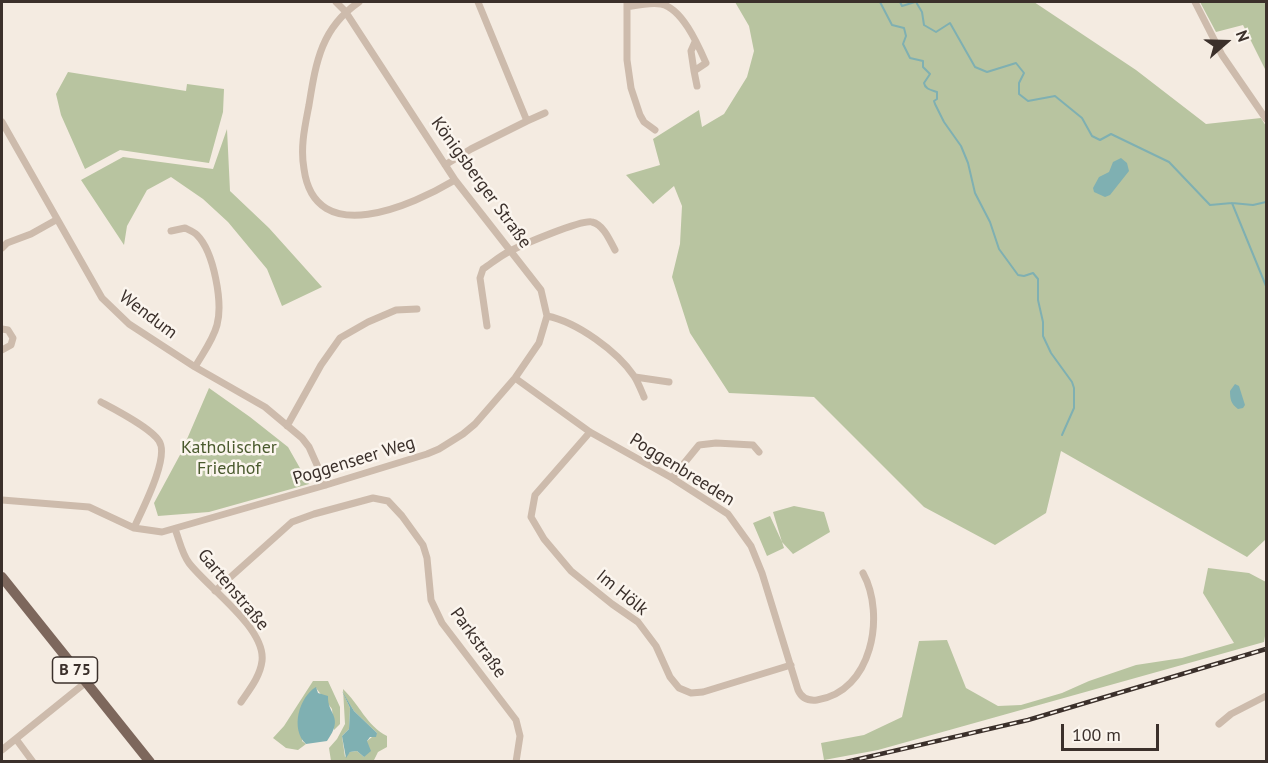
<!DOCTYPE html>
<meta charset="utf-8">
<style>
body{margin:0}
#map{position:relative;width:1268px;height:763px;overflow:hidden;background:#f4ebe1;font-family:"PT Sans",sans-serif}
canvas{display:block}
.frame{position:absolute;inset:0;border:3px solid #3b302b;pointer-events:none}
.north{position:absolute;left:1196px;top:12px;width:60px;height:60px;-webkit-text-stroke:4px #fbf5ee;paint-order:stroke;rotate:70deg;font-size:16px;font-weight:700;line-height:24px;text-align:center;color:#3b302b}
.north::after{content:'';display:block;margin:auto;width:21px;height:27px;background:#3b302b;clip-path:polygon(50% 0,100% 100%,50% 72%,0 100%)}
.scale{position:absolute;left:1061px;top:724px;width:98px;height:27px;box-sizing:border-box;border:3px solid #3b302b;border-top:0;padding-left:8px;font-size:18px;line-height:21px;white-space:nowrap;color:#3b302b;-webkit-text-stroke:4px #fbf5ee;paint-order:stroke}
</style>
<div id="map">
<canvas width="1268" height="763"></canvas>
<div class="frame"></div>
<div class="north">N</div>
<div class="scale">100 m</div>
</div>
<script>
const g = document.querySelector('canvas').getContext('2d');
g.lineJoin = 'round';
function paint(path, color) {
  g.fillStyle = color;
  g.fill(path, 'evenodd');
}
function stroke(path, color, width, dash) {
  g.strokeStyle = color;
  g.lineWidth = width;
  g.lineCap = dash ? 'butt' : 'round';
  g.setLineDash(dash || []);
  g.stroke(path);
}
function label(font, color, halo, rows, align = 'center') {
  g.font = font + ' "PT Sans",sans-serif';
  g.lineWidth = 5;
  g.setLineDash([]);
  g.textBaseline = 'middle';
  g.strokeStyle = halo;
  g.fillStyle = color;
  for (const [text, x, y, turn = 0] of rows) {
    g.save();
    g.translate(x, y);
    g.rotate((+turn || 0) * Math.PI / 180);
    g.textAlign = isNaN(turn) ? turn : align;
    if (halo) g.strokeText(text, 0, 0);
    g.fillText(text, 0, 0);
    g.restore();
  }
}
paint(new Path2D(`
 M735,2h299l102,68 70,54 55,-6 5,8v413l-19,18 -186,-106 -15,62 -51,32 -71,-38 -110,-110 -85,-4 -39,-60 -18,-56 8,-33 2,-38 -8,-20 -21,18 -27,-29 34,-10 -7,-26 46,-29 3,17 22,-13 23,-37 7,-26 -5,-25z
 M1200,2h66v69l-23,-46 -27,7z
 M68,72l118,19 1,-7 37,5 -1,23 -14,51 -89,-13 -35,19 -24,-54 -5,-21z
 M227,129l3,62 39,37 53,59 -40,19 -15,-37 -39,-47 -25,-23 -32,-22 -24,13 -20,36 -3,19 -43,-65 42,-23 90,12z
 M209,388l41,29 38,30 21,37 -100,28 -51,4 -4,-13 27,-50z
 M794,506l30,6 6,20 -37,22 -11,-12 2,6 -17,8 -14,-33 17,-7 12,26 -9,-30z
 M1208,568l41,5 17,9v53l-1,1 -1,6 -386,108 -54,10 -3,-17 43,-8 38,-18 17,-76 28,-1 19,48 32,18 23,-1 41,-12 27,-12 47,-16 46,-7 52,-15 -31,-50z
 M313,681h15l12,26v17l-6,6 -2,-21 -16,-21 -14,53 4,3 -8,6 -12,-2 -13,-10 11,-12z
 M343,689c16,15 24,37 44,47v11l-9,5 -5,10 -42,-1 -2,-13 8,-9 8,-15zM344,695l10,16 23,22 -10,8 -3,16 -7,-6 -7,1 -5,5 -3,-21 7,-7 1,-21z`), '#b8c4a0');
paint(new Path2D(`
 M1121,158l6,5 2,8 -19,24 -5,2 -11,-5 -1,-4 6,-11 10,-5 4,-10z
 M1235,384l4,2 6,19 -2,3 -5,1c-7,-5 -8,-10 -8,-18z
 M316,687l2,6 10,3c-1,19 17,20 -1,45l-21,3c-16,-15 -7,-47 10,-57z
 M342,691l12,20 23,22 -1,4h-6l-3,4 4,10 -7,6 -7,-6 -7,1 -4,6 -4,-22 7,-7 1,-21z`), '#7fb0b2');
stroke(new Path2D(`
 M880,2l12,23 12,3 2,8 -3,8 7,14 13,3v6l7,7 -6,9c1,6 7,7 13,9v7l-3,2 1,3 9,18 17,24 7,17 7,30 15,29 9,27 19,26 6,1 9,-3 5,6v21l5,22v14l8,17 21,29 2,6v20l-12,27
 M900,2l2,4 13,-4
 M916,2l6,10 2,13 12,7 14,-9 25,44 12,5 29,-9 8,10 -5,10v11l9,7 27,-5 27,22 10,18 8,4 11,-6 58,28 41,43 22,-2 21,2 13,-3
 M1232,203l34,83`), '#7fb0b2', 2);
stroke(new Path2D(`
 M359,2c-38,26 -43,60 -50,103 -4,21 -9,42 -5,64 11,81 109,36 151,11
 M627,2v58l4,28 9,27 4,7 11,8
 M1195,2l27,53 44,64
 M627,7c11,-2 23,-5 34,-3 21,4 37,41 45,59l-12,8 -3,-20 4,-9
 M694,71l3,15
 M527,121l18,-8
 M2,122l100,176 27,26 66,43 70,40 37,31 7,9 17,38
 M445,165l26,-16 56,-28 -49,-119
 M171,231l14,-3c4,2 9,4 12,7 17,17 26,68 20,90 -4,15 -14,28 -22,42
 M2,248l5,-5 24,-9 25,-14
 M547,316c30,6 70,35 87,60 4,6 7,14 10,21
 M487,326l-7,-48 3,-9c9,-6 17,-13 27,-18 12,-6 72,-32 82,-29 12,3 18,19 23,28
 M2,329l6,1 5,8 -2,7 -9,5
 M635,377l34,5
 M515,378l75,54 82,46 56,36 23,32 11,27 36,117c4,9 11,11 19,10 55,-8 69,-85 46,-127
 M101,402c15,8 50,26 58,39 11,16 -17,69 -25,87
 M287,426l34,-61 19,-27 28,-16 28,-12 21,-1
 M590,432l-55,63 -4,22 13,22 27,32 41,33 26,18 18,24 14,31 9,11 12,5 12,-1 88,-27
 M672,478l27,-33 17,-2 37,2 6,7
 M2,500l87,7 45,21 28,4 164,-47 101,-31 12,-5 24,-15 12,-10 40,-46 24,-35 8,-27 -6,-26 -86,-110 -110,-169 -9,-9
 M175,529c4,10 7,25 14,34 19,25 77,65 73,98 -2,16 -13,29 -21,41
 M215,591l77,-69 22,-8 59,-16 15,3 14,15 21,29 4,13 4,42 11,23 74,97 4,16 -4,26
 M1219,724l12,-10 35,-18
 M16,739l17,23
 M2,750l83,-67`), '#cdbbac', 7);
stroke(new Path2D(`
 M2,577l148,185`), '#7d675c', 10);
const rail = new Path2D(`
 M846,762l182,-42 238,-71`);
stroke(rail, '#3b302b', 4.5);
stroke(rail, '#fbf5ee', 2, [7]);
for (const [x, y, w] of [
 [75,670,45]
]) {
  const box = new Path2D();
  box.roundRect(x - w / 2, y - 13, w, 26, 4.5);
  g.fillStyle = '#fbf5ee';
  g.fill(box);
  stroke(box, '#3b302b', 1.5);
}
label('bold 16px', '#3b302b', null, [
 ["B 75",75,670]
]);
label('18px', '#3b302b', '#fbf5ee', [
 ["Königsberger Straße",481,183,54],
 ["Wendum",148,315,37],
 ["Poggenseer Weg",354,461,-17],
 ["Poggenbreeden",682,470,32],
 ["Gartenstraße",233,590,50],
 ["Im Hölk",622,593,39],
 ["Parkstraße",478,643,54]
]);
label('18px', '#4a5a2e', '#fbf5ee', [
 ["Katholischer",229,448],
 ["Friedhof",229,469]
]);
</script>
